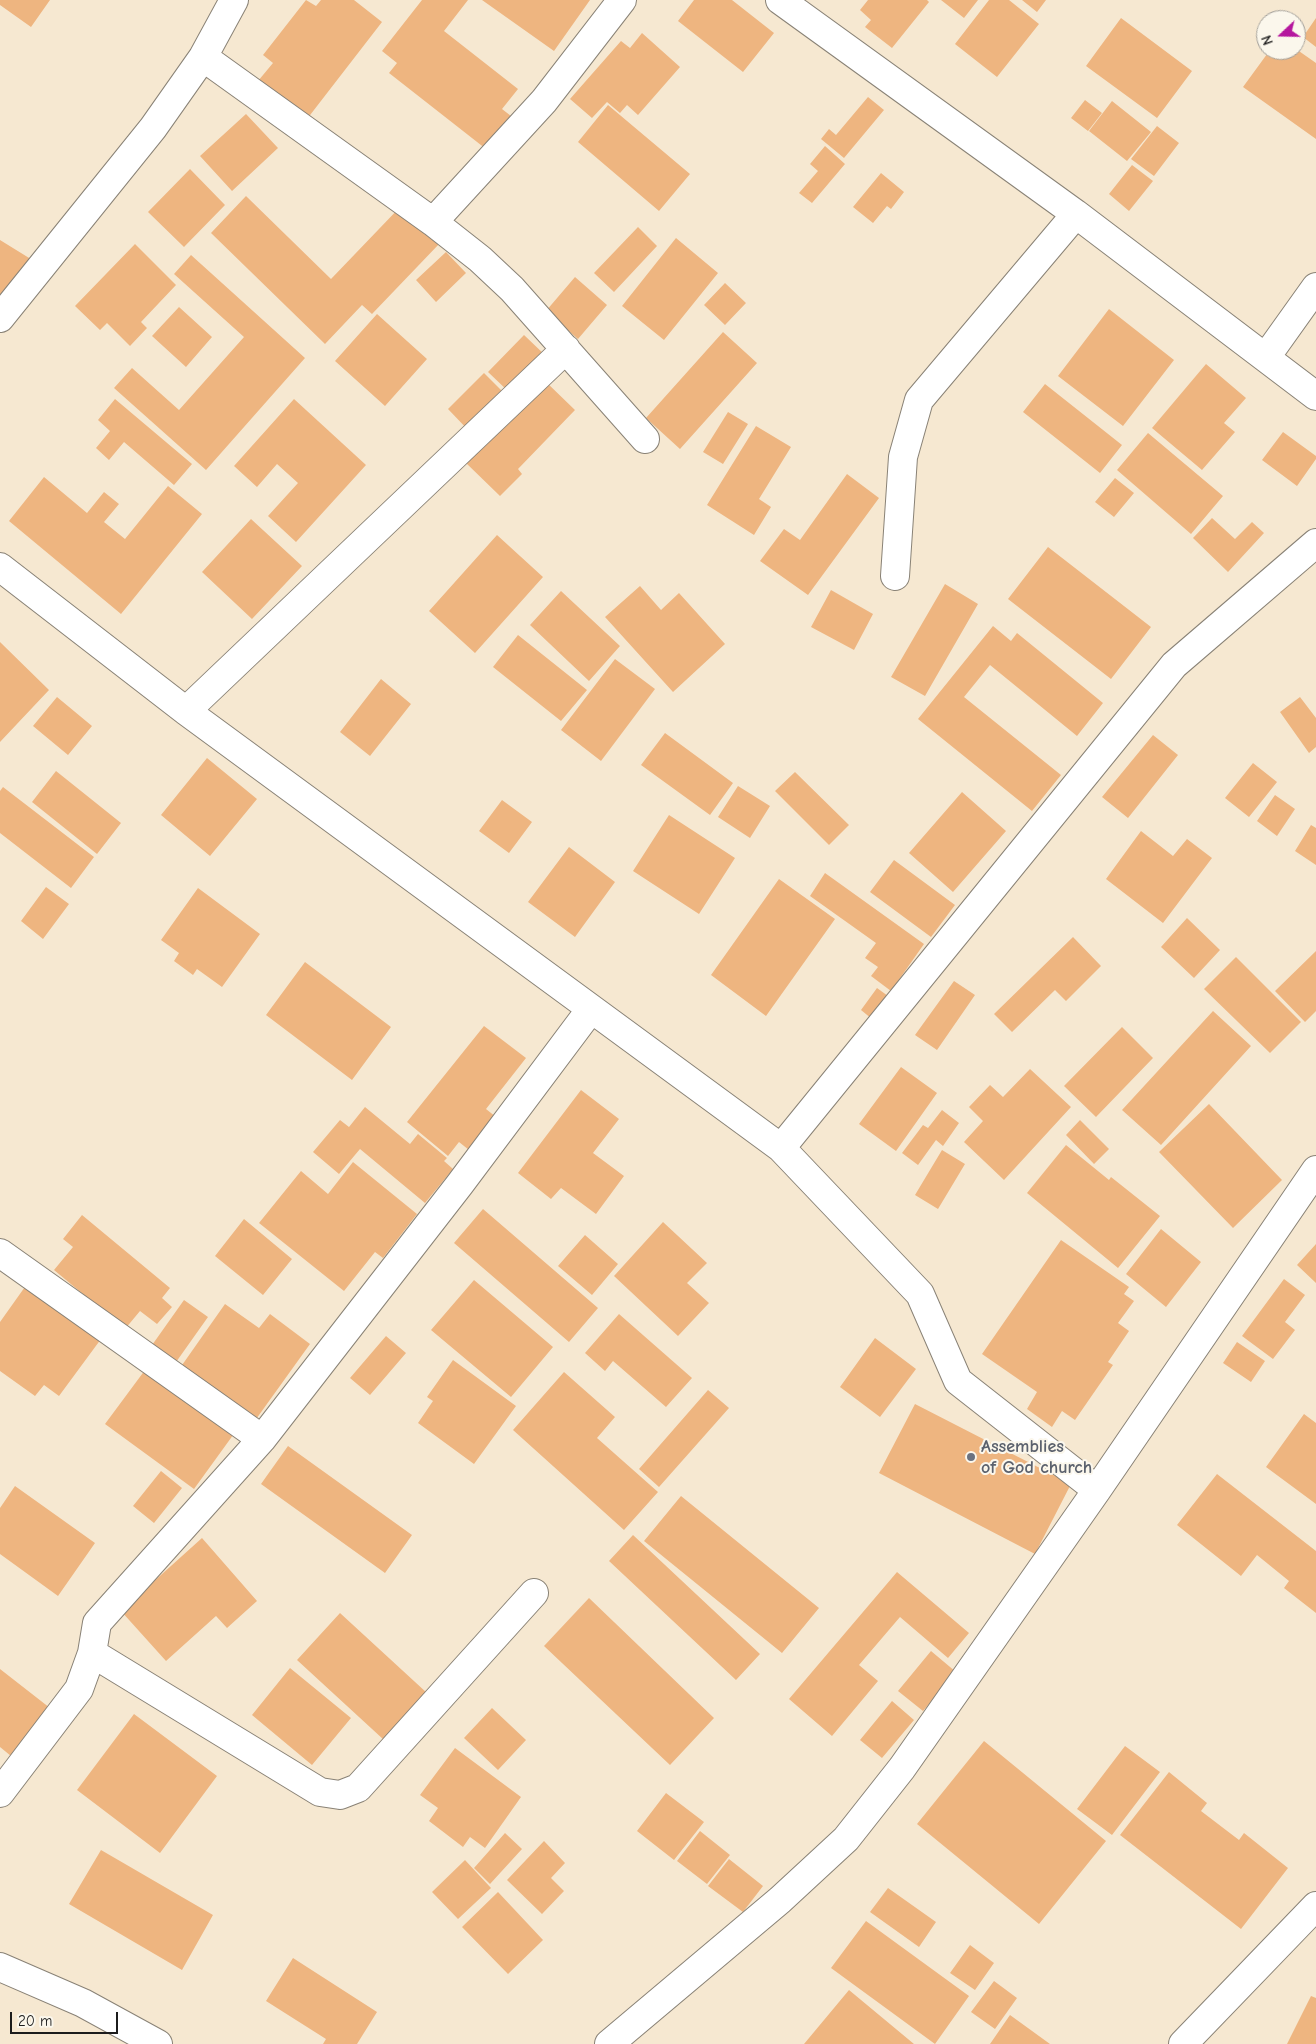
<!DOCTYPE html>
<style>
body{margin:0}
#map{position:relative;width:1316px;height:2044px;overflow:hidden;background:#f6e8d1;font-family:"Comic Neue",sans-serif}
canvas{display:block}
.north{position:absolute;left:1256px;top:10px;width:50px;height:50px;box-sizing:border-box;background:#fbf7ec;border:1px solid #a29f99;border-radius:50%;rotate:249deg;font-size:14px;font-weight:700;line-height:20px;text-align:center;color:#1c1c1c}
.north::after{content:'';display:block;margin:auto;width:18px;height:22px;background:#b5179e;clip-path:polygon(50% 0,100% 100%,50% 72%,0 100%)}
.scale{position:absolute;left:10px;top:2012px;width:108px;height:22px;box-sizing:border-box;border:2px solid #1c1c1c;border-top:0;padding-left:6px;font-size:15px;line-height:18px;white-space:nowrap;color:#1c1c1c;-webkit-text-stroke:4px #fbf7ec;paint-order:stroke}
</style>
<div id="map">
<canvas width="1316" height="2044"></canvas>
<div class="north">N</div>
<div class="scale">20 m</div>
</div>
<script>
const g = document.querySelector('canvas').getContext('2d');
g.lineJoin = 'round';
function paint(path, color) {
  g.fillStyle = color;
  g.fill(path, 'evenodd');
}
function stroke(path, color, width, dash) {
  g.strokeStyle = color;
  g.lineWidth = width;
  g.lineCap = dash ? 'butt' : 'round';
  g.setLineDash(dash || []);
  g.stroke(path);
}
function label(font, color, halo, rows, align = 'center') {
  g.font = font + ' "Comic Neue",sans-serif';
  g.lineWidth = 4;
  g.setLineDash([]);
  g.textBaseline = 'middle';
  g.strokeStyle = halo;
  g.fillStyle = color;
  for (const [text, x, y, turn = 0] of rows) {
    g.save();
    g.translate(x, y);
    g.rotate((+turn || 0) * Math.PI / 180);
    g.textAlign = isNaN(turn) ? turn : align;
    if (halo) g.strokeText(text, 0, 0);
    g.fillText(text, 0, 0);
    g.restore();
  }
}
paint(new Path2D(`
 M0,0h50l-19,27 -31,-22z
 M306,0l10,6 5,-6h33l28,22 -75,97 -49,-38 15,-18 -10,-8z
 M422,0h46l-24,31 74,58 -16,20 9,7 -25,33 -97,-76 8,-10 -15,-12z
 M482,0h108l-36,51z
 M694,0h38l42,33 -31,39 -65,-51z
 M868,0h59l2,2 -37,46 -27,-21 6,-7 -11,-10z
 M941,0h37l-14,18z
 M989,0h20l30,24 -42,53 -42,-33z
 M1022,0h24l-9,12z
 M1121,18l71,53 -35,47 -71,-52z
 M1316,18v29l-13,-10z
 M642,33l38,34 -42,48 -11,-10 -7,8 -13,-11 -15,16 -22,-19 51,-58 9,7z
 M1296,49l20,14v76l-73,-52 27,-37z
 M868,97l16,13 -40,48 -23,-19 8,-10 7,6z
 M1085,100l17,13 -14,18 -17,-13z
 M1112,101l39,31 -24,29 -38,-30z
 M608,105l82,69 -31,37 -81,-69z
 M246,114l32,34 -46,43 -32,-35z
 M1157,126l22,17 -25,33 -23,-17z
 M825,146l20,18 -33,39 -13,-10 19,-22 -8,-7z
 M1132,165l21,16 -24,30 -20,-17z
 M190,169l35,36 -41,42 -36,-35z
 M881,173l23,19 -13,17 -4,-3 -14,17 -20,-16z
 M246,196l85,83 71,-74 38,38 -68,71 -10,-9 -37,39 -114,-111z
 M638,227l19,19 -43,46 -20,-19z
 M676,238l42,35 -54,67 -42,-34z
 M0,240l34,21 -34,40z
 M135,244l41,41 -35,37 6,6 -17,18 -23,-23 -7,7 -25,-24z
 M446,252l20,21 -30,29 -20,-22z
 M191,255l114,103 -99,112 -92,-82 18,-20 47,42 65,-73 -70,-63z
 M575,277l32,28 -29,34 -32,-28z
 M725,283l21,20 -21,22 -21,-20z
 M179,307l33,30 -26,30 -34,-31z
 M1109,309l65,51 -51,66 -65,-50z
 M377,314l50,45 -42,47 -50,-45z
 M723,332l34,31 -77,86 -34,-31z
 M524,335l22,21 -36,37 -22,-21z
 M1206,364l40,34 -22,25 11,9 -33,38 -50,-42z
 M484,373l23,23 -37,36 -22,-23z
 M544,380l31,30 -57,59 4,5 -22,22 -35,-34z
 M1045,384l77,61 -22,28 -77,-61z
 M115,399l77,65 -18,21 -50,-43 -15,18 -13,-12 14,-17 -12,-11z
 M294,399l72,66 -70,77 -28,-26 30,-33 -21,-19 -20,23 -23,-21z
 M728,412l20,12 -25,40 -20,-12z
 M756,426l35,21 -32,52 12,8 -17,28 -47,-30z
 M1283,432l33,24v3l-19,27 -35,-26z
 M1148,433l75,63 -32,38 -74,-64z
 M847,474l32,24 -71,97 -48,-34 24,-32 16,11z
 M44,477l43,36 17,-21 15,12 -15,18 21,17 43,-53 34,28 -81,100 -112,-93z
 M1115,478l19,15 -20,24 -19,-15z
 M1212,518l23,21 17,-17 12,11 -36,39 -35,-34z
 M251,519l51,47 -50,53 -50,-47z
 M497,535l46,42 -68,76 -46,-42z
 M1048,547l103,80 -40,52 -103,-80z
 M945,584l33,20 -53,92 -34,-19z
 M640,586l21,24 18,-17 46,51 -52,48 -68,-75z
 M831,590l42,24 -19,36 -43,-23z
 M561,591l59,55 -31,35 -59,-56z
 M993,626l18,15 6,-8 86,70 -26,33 -87,-71 -26,32 97,78 -29,36 -114,-92z
 M518,635l69,55 -26,31 -68,-54z
 M0,642l49,48 -49,52z
 M615,659l40,30 -54,72 -40,-31z
 M381,679l30,25 -41,52 -30,-24z
 M57,697l35,29 -24,29 -35,-29z
 M1300,697l16,21v29l-7,6 -29,-41z
 M665,733l68,50 -23,32 -69,-50z
 M1153,735l25,20 -50,63 -26,-21z
 M207,758l50,41 -47,57 -49,-41z
 M1253,763l24,19 -28,35 -24,-19z
 M56,771l65,52 -24,31 -65,-52z
 M795,772l54,53 -20,20 -54,-54z
 M738,786l32,20 -20,32 -32,-21z
 M3,787l91,70 -23,31 -71,-55v-42z
 M962,792l44,39 -53,61 -44,-39z
 M1275,795l20,14 -18,27 -20,-15z
 M502,800l30,22 -23,31 -30,-22z
 M669,815l66,43 -36,56 -66,-43z
 M1311,825l5,3v37l-21,-14z
 M1141,831l32,25 14,-17 25,19 -49,65 -57,-44z
 M569,847l46,35 -40,55 -47,-35z
 M894,860l61,45 -24,32 -61,-45z
 M825,873l99,71 -33,47 -20,-15 7,-9 -13,-9 11,-15 -66,-47z
 M779,879l56,40 -69,97 -55,-41z
 M46,887l23,17 -26,35 -22,-18z
 M198,888l62,46 -38,53 -25,-18 -4,6 -19,-14 5,-8 -18,-13z
 M1187,918l33,32 -26,28 -33,-31z
 M1073,937l28,29 -35,35 -11,-11 -43,42 -18,-18z
 M1316,951v60l-11,11 -30,-31z
 M1236,957l65,65 -31,31 -66,-64z
 M305,962l86,65 -39,53 -86,-65z
 M954,981l21,14 -38,55 -22,-15z
 M877,988l11,8 -16,23 -11,-9z
 M1213,1011l38,35 -90,99 -39,-35z
 M484,1026l42,32 -40,51 10,8 -27,33 -10,-8 -11,14 -41,-34z
 M1122,1027l31,31 -57,59 -32,-31z
 M901,1067l36,26 -41,58 -37,-27z
 M1030,1069l41,38 -67,73 -40,-38 19,-21 -14,-14 21,-22 13,12z
 M581,1090l38,29 -26,34 31,23 -28,38 -35,-26 -10,11 -33,-26z
 M1209,1104l73,76 -49,48 -74,-76z
 M365,1107l45,37 8,-10 29,24 -3,3 9,8 -28,34 -65,-54 -21,25 -26,-22 27,-32 9,7z
 M942,1110l17,13 -16,23 -7,-6 -18,25 -16,-12 21,-28 5,3z
 M1080,1120l29,29 -15,15 -28,-29z
 M1066,1145l43,35 2,-3 49,39 -42,52 -91,-75z
 M942,1150l23,14 -27,45 -23,-14z
 M353,1162l64,52 -34,44 -8,-6 -31,39 -85,-68 42,-52 27,23z
 M483,1209l115,99 -29,34 -115,-99z
 M82,1215l88,73 -8,10 10,9 -15,17 -17,-13 -15,18 -71,-59 19,-23 -10,-8z
 M244,1219l48,40 -29,36 -48,-39z
 M663,1222l44,41 -20,20 22,20 -31,33 -64,-60z
 M1161,1229l40,33 -35,45 -40,-33z
 M585,1235l33,29 -26,31 -34,-29z
 M1061,1240l68,47 -5,7 10,7 -16,22 11,8 -21,31 5,3 -38,55 -13,-9 -10,16 -25,-18 10,-17 -55,-38z
 M1316,1244v39l-19,-18z
 M1284,1279l21,16 -20,27 10,8 -22,29 -31,-23z
 M474,1280l79,67 -42,50 -80,-67z
 M27,1284l74,55 -42,57 -15,-11 -9,11 -35,-25v-49z
 M184,1300l24,17 -39,55 -24,-17z
 M225,1304l34,24 11,-14 40,30 -56,78 -74,-54z
 M619,1314l73,64 -26,29 -53,-46 -8,10 -20,-18z
 M386,1336l20,17 -36,42 -20,-17z
 M875,1338l41,31 -36,48 -40,-30z
 M1237,1342l28,19 -14,21 -28,-19z
 M453,1360l63,46 -42,58 -56,-41 15,-22 -6,-4z
 M148,1366l88,65 -42,58 -89,-65z
 M564,1372l51,45 -18,21 61,54 -34,38 -111,-100z
 M708,1390l21,18 -70,79 -20,-18z
 M915,1404l156,80 -36,70 -156,-81z
 M1304,1414l12,9v81l-50,-37z
 M288,1446l124,89 -27,38 -124,-89z
 M161,1471l21,17 -28,35 -21,-17z
 M1217,1474l99,77v62l-32,-25 5,-7 -32,-26 -16,21 -64,-51z
 M15,1486l80,57 -37,53 -58,-42v-46z
 M681,1496l138,112 -37,45 -138,-112z
 M633,1535l127,119 -24,26 -127,-119z
 M202,1538l55,63 -30,27 -11,-12 -50,45 -45,-50z
 M897,1572l72,61 -21,25 -48,-41 -41,48 19,16 -46,55 -43,-37z
 M589,1598l125,120 -44,47 -126,-119z
 M340,1613l87,80 -43,47 -87,-80z
 M931,1651l25,21 -33,39 -25,-20z
 M290,1668l61,50 -39,47 -60,-50z
 M0,1669l50,39 -39,48 -11,-9z
 M892,1701l22,19 -32,38 -22,-18z
 M492,1708l34,32 -28,30 -34,-32z
 M134,1714l83,62 -57,77 -83,-63z
 M984,1741l122,100 -67,83 -122,-100z
 M1125,1746l35,26 -48,63 -35,-26z
 M455,1748l66,49 -36,51 -15,-11 -7,10 -34,-26 9,-13 -18,-13z
 M1169,1772l38,31 -6,8 38,29 5,-7 44,35 -47,61 -121,-94z
 M666,1793l38,29 -30,38 -37,-29z
 M700,1831l30,24 -23,29 -30,-23z
 M505,1833l17,16 -32,35 -16,-16z
 M544,1841l21,22 -14,15 13,13 -22,23 -35,-34z
 M101,1850l112,65 -31,55 -113,-66z
 M729,1859l34,27 -20,26 -35,-26z
 M465,1860l26,28 -33,31 -26,-27z
 M888,1888l48,34 -17,25 -49,-35z
 M498,1892l45,48 -35,34 -46,-47z
 M866,1921l103,75 -34,48 -104,-76z
 M970,1945l24,18 -19,27 -25,-17z
 M293,1958l84,54 -20,32h-34l3,-5 -60,-38z
 M994,1981l23,17 -22,31 -24,-17z
 M849,1990l65,54h-110z
 M1311,1996l5,2v46h-29z
 M1010,2015l40,29h-60z`), '#eeb580');
const minor = new Path2D(`
 M780,0l296,214 240,182
 M203,57l230,165 47,37 32,30 133,150
 M433,222l111,-121 78,-101
 M0,318l153,-190 50,-71 31,-57
 M1266,357l50,-70
 M0,567l186,144 595,437 393,-483 142,-122
 M895,576l8,-119 16,-57 157,-186
 M186,711l380,-362
 M781,1148l139,146 38,87 139,109
 M0,1253l262,186
 M92,1653l228,139 20,3 18,-7 176,-195
 M0,1793l79,-104 13,-36 5,-30 165,-184 198,-255 131,-175
 M0,1967l83,36 75,41
 M609,2044l171,-144 66,-61 56,-71 195,-278 219,-320
 M1183,2044l133,-138`);
stroke(minor, '#898276', 30);
stroke(minor, '#fff', 28);
for (const [x, y, r, color] of [
 [971,1457,5,"#6b7280"]
]) {
  const dot = new Path2D();
  dot.arc(x, y, r, 0, 2 * Math.PI);
  g.fillStyle = color;
  g.fill(dot);
  stroke(dot, '#fbf7ec', 2);
}
label('bold 18px', '#5b616d', '#fbf7ec', [
 ["Assemblies",981,1447],
 ["of God church",981,1468]
], 'left');
</script>
